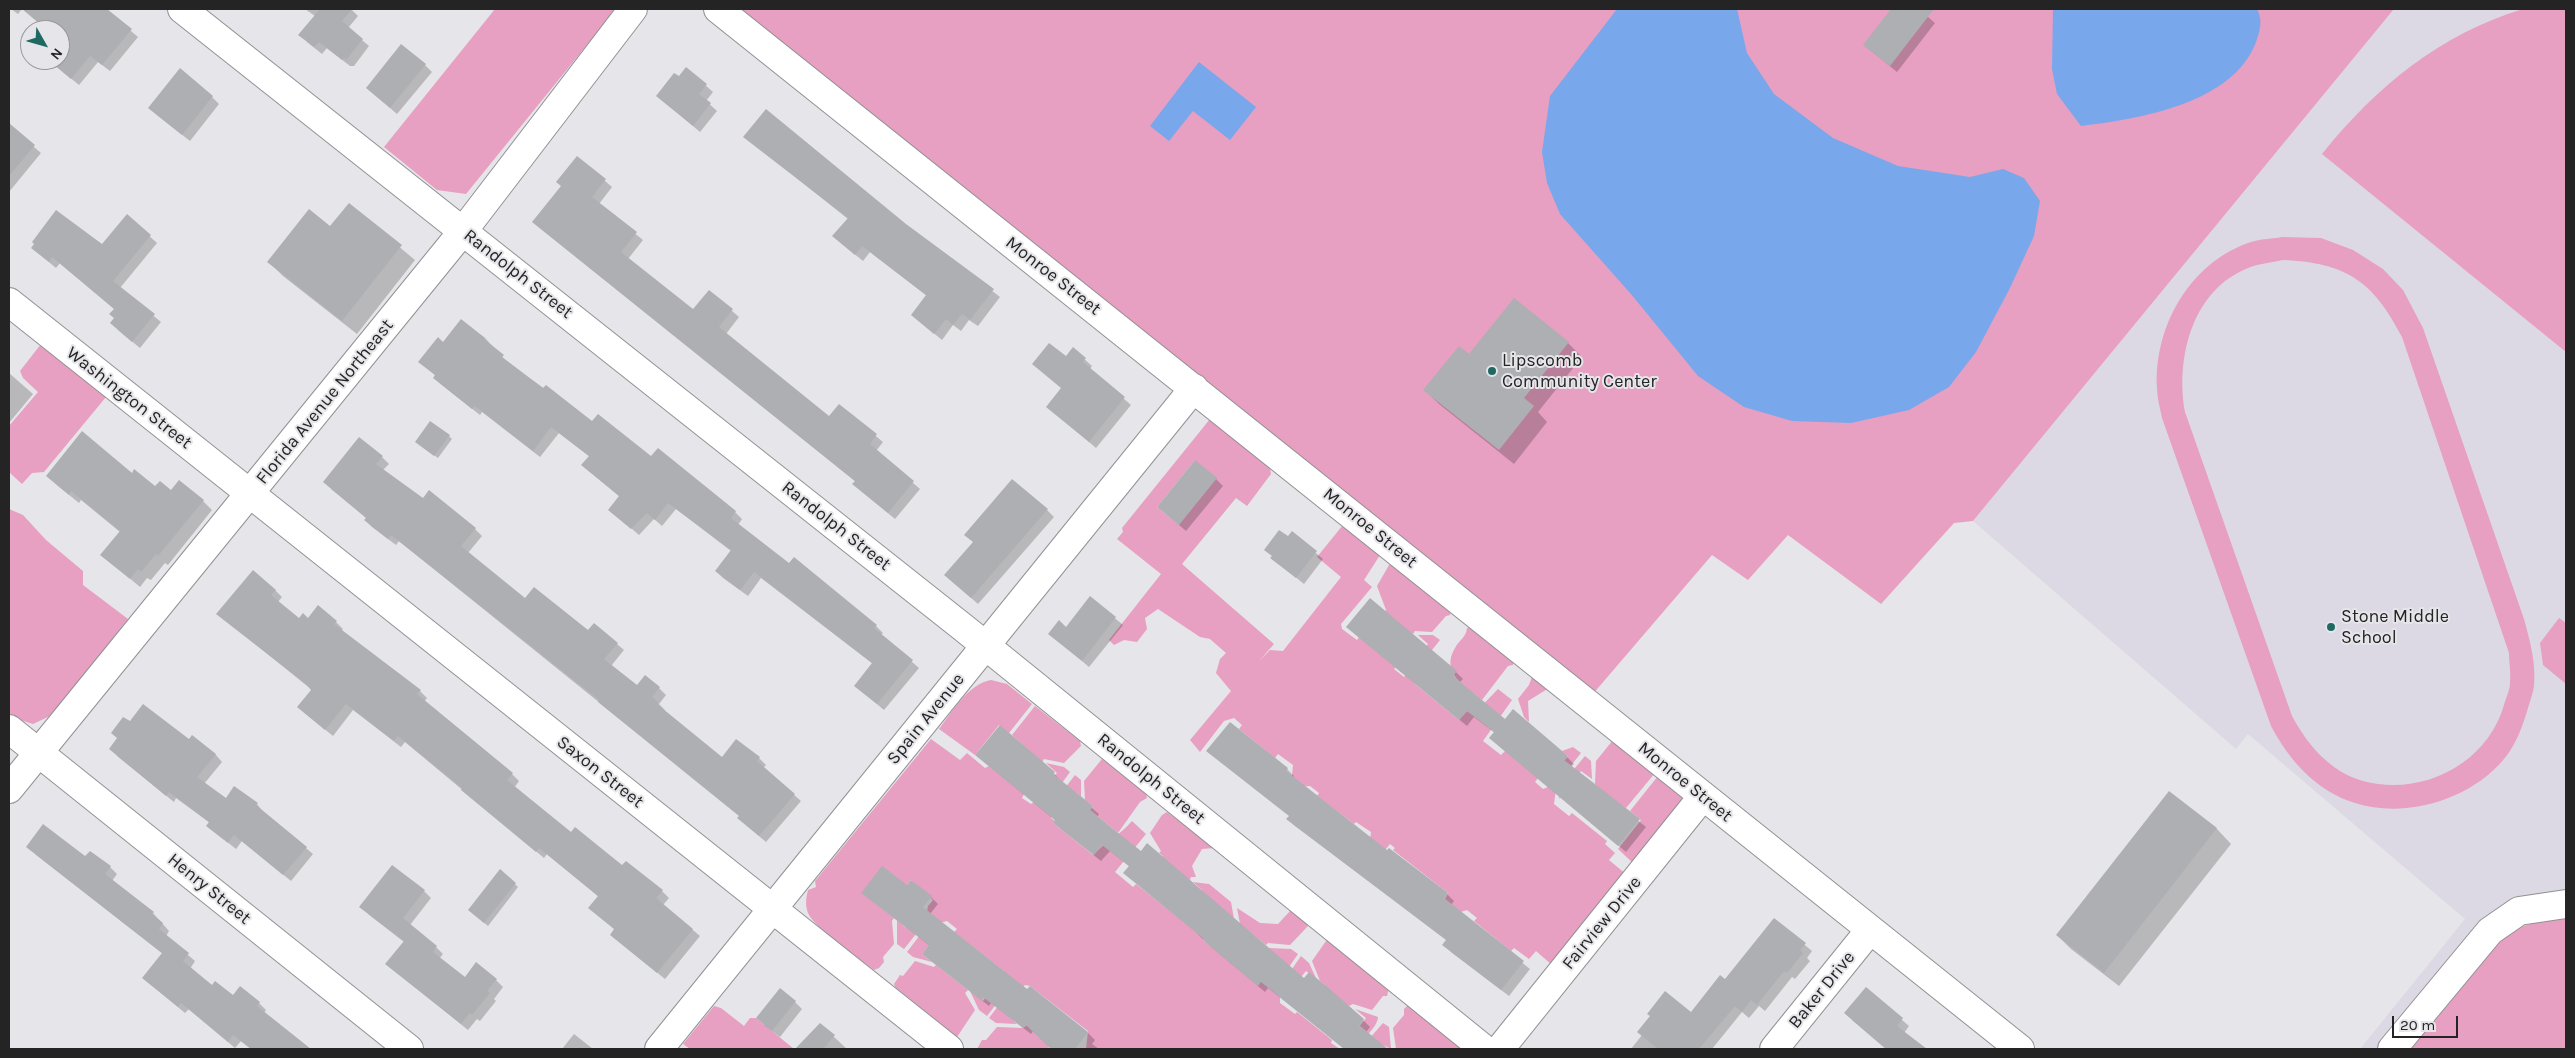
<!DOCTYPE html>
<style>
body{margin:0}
#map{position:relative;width:2575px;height:1058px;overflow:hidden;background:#e6e5e9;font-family:Karla,sans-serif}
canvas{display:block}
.frame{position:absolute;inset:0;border:10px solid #242425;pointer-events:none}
.north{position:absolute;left:20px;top:20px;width:50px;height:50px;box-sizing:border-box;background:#e6e5e9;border:1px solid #98989b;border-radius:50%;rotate:128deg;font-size:14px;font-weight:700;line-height:20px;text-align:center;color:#242425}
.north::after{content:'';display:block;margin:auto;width:18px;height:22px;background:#1e6962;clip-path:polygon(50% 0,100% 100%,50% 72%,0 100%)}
.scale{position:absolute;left:2392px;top:1016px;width:66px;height:22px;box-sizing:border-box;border:2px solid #242425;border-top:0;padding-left:6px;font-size:15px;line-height:18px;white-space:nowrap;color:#242425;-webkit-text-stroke:4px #e6e5e9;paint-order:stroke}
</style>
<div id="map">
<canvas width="2575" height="1058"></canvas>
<div class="frame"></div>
<div class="north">N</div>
<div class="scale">20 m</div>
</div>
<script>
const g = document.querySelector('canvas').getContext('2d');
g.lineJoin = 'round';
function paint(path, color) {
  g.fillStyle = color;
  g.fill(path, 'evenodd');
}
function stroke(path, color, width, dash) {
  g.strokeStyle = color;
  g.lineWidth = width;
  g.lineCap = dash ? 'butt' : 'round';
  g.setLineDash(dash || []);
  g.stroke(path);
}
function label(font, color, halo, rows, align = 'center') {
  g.font = font + ' Karla,sans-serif';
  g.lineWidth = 4;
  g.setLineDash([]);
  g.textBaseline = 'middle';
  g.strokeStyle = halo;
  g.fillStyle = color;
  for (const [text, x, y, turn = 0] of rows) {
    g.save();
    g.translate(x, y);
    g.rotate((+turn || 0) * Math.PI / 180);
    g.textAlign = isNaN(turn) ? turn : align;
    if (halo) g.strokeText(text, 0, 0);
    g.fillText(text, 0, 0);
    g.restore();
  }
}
paint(new Path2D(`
 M2394,9h172v1040h-206l105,-130 -217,-185 -12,15 -263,-228z`), '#ddd9e4');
paint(new Path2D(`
 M495,9h121l-150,185 -29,-4 -53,-43z
 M718,9h1676l-421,512 -19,2 -73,81 -93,-69 -40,45 -36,-25 -126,147z
 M2523,9h43v343l-244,-198c54,-67 118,-120 201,-145z
 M2282,237l39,1 32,12 30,19 20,21 20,38 101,291c6,22 12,44 10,67 -1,7 -4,15 -6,22 -5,17 -12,37 -24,51 -34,41 -99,60 -149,44 -39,-12 -66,-43 -84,-77l-109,-308c-2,-10 -5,-20 -5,-30 -3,-61 32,-124 91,-145 10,-4 23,-4 34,-6zM2283,260c64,3 90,21 119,77l107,316c0,10 2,20 1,30 0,7 -4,15 -6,22 -17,59 -82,92 -141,76 -33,-9 -56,-37 -71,-65l-107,-304c-10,-57 9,-129 72,-147 8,-2 18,-3 26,-5z
 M41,344l65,53 -62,75 -12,1 -10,11 -13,-12v-46l29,-34 -15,-14 -3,-7z
 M1210,419l60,49 1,6 -24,32 -11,-8 -54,66 92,80 -15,17 11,-11 13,1 58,-74 -24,-20 26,-32 37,30 -16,25 8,7 -31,37 1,5 15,11 2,-3 37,30 -2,2 10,8 24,-33 -10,-9h15l7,5 -20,25 -1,11 -4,8 44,36 8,-9 6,4 25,-26 14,11 -29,41 18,14 4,-4 33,27 -3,4 8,7 5,-2 -3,-3 23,-28 -6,-5 11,-4 8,6 -27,34 2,2 -2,15 15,12 3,-3 35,28 -2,3 10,9 -6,7 18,15 -75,90 -16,-14 -7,8 -15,-11 -3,3 -37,-30 3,-3 -10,-8 -22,7 -2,-14 5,-10 -55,-43 2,-2 -5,-4 -9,11 -13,1 3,-24 -15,-10 -2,2 -37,-28 2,-3 -9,-7 -19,1 2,-22 -15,-11 -3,4 -36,-29 3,-4 -8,-7 -10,3 -24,31 -10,-12 41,-49 -15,-18 4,-14 6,-6 -16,-14 -10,-2 -42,-28 -13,9 2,11 -10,13 -13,-2 -10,5 -5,-5 52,-66 -44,-35 6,-7 -1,-4zM1195,460l-16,65 -22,-18z
 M9,509l14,6 23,25 37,31v14l45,34 -76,96 -19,9 -19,-6 -5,-4z
 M1389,565h6l56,45 -1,5 -4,1 -14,16 -17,-1 -2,3 -31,-18 4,-6 -9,-24z
 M2559,618l7,5v61l-23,-19 -3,-22z
 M1472,627l41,35v3l-5,1 -26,34c-17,-14 -42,-27 -27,-52 4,-8 11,-10 12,-20z
 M1532,677l4,1 13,10 -21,13 1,21 -5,-5 -6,-18 11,-14z
 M991,680l16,4 25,20 -23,29 -10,-8 -24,30 -36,-26c13,-17 29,-45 52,-49z
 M1035,706l45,35 1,5 -17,17 -20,-4 -2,3 -30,-27z
 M931,739l29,21 7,-7 18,15 4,-2 35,28 -2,4 9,6 4,-3 20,11 -4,6 4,3 -2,2 40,32c12,-13 27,-20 39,-34l14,13 -31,38 18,15 3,-3 43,34 23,-28 -9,-8 16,2 22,18 3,17 -8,-7 -23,28 54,45 12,-37 22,1 7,5 -18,26v23l15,11 2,-2 35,28 -1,3 9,6h-254l2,-18 -58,-45 -5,-1 -5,6 -13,1 -3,-21 -50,-39 3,-3 -10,-8 -23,6 4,-21 5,-6 -22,-20 -4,5 -45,8 32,25 -2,3 2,23 -11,13 1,5 -5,6 -5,2c-15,-12 -59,-41 -66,-57 -3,-8 -2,-15 0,-23l8,-3 -1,-6z
 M1613,740l42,33 -29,35 -30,-18 2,-3 -3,-3 1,-23z
 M1585,756l6,5 1,18 -11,-8 -22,28 1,-13z
 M1102,759l44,35 1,4 -7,4 -22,31 -28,-23 3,-4 -8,-6 -1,-19z
 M1046,763l18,4 6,5 -16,22 -17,4 20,-25z
 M1075,775l6,5v17l-4,-4 -19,4z
 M1658,776l22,18 4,10 -51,59 -15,-14 23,-29 -11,-9z
 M1167,812l47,36 -12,1 -10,17 4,11h-5l-1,3 -31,-19 4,-5 -4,-3 2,-2 -11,-18 12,-18z
 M1237,908l23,15 18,1 13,-14 15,13 2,3 -18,19 -22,-2 -2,2 -26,-21z
 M2566,918v131h-157l92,-110c21,-16 40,-18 65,-21z
 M897,920l8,7 15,2 -16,20 -7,-5z
 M945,925l-23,29 10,8 -19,-5 -6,-5 16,-21z
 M1326,941h4l59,47 -2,8h-4l-11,14 -19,-6 -4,2 -28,-16 4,-5 -5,-4 -8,-20z
 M1301,956l8,7 7,15 -10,-7 -23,28v-17z
 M915,961l19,6 2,-2 32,25 -3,3 10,17 -18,27 -62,-50 -1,-3 6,-9 3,1z
 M1003,975l1,19 -17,22 -8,-6 -9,-19 13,10z
 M1005,997l2,18 10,9 -21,-1 -7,-5z
 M1408,1005l58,44h-70l-3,-21 11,-13v-6z
 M714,1006l7,2 23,18 6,-8h6l38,31h-104l-7,-5z
 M1355,1009l23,8c-1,12 -16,20 -19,32h-14l-2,-2 23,-29z
 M1383,1023l6,4 2,22 -8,-4 -4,4h-16v-3z
 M1027,1025l23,20 -2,4h-71l5,-9h4l11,-13 26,1z`), '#e79fc2');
paint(new Path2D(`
 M1617,9h120l10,44 27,41 59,44 65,28 72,11 33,-8 21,9 16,23 -6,35 -25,54 -33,62 -27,35 -40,23 -58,13 -59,-2 -48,-14 -46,-31 -67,-82 -71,-80 -13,-31 -5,-31 8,-56z
 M2053,9h204c6,12 3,21 -1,33 -23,62 -118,77 -175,84l-24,-32 -5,-25z
 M1199,62l57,45 -26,33 -37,-29 -24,30 -19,-15z`), '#78a8eb');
paint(new Path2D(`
 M11,9h11l-4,5z
 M23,9h75l3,2 4,-2 33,28 -28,34 -12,-9 -19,23 -17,-14 -4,-11h2v-30h-12z
 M305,9h46l7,7 -10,12 21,18 -15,20h-4l-23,-18 -5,6 -15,-12 8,-26z
 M1892,9h27l16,14 -38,49 -33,-27z
 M425,65l7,7 -35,42 -30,-26z
 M687,69l26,23 -7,9 11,10 -17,21 -42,-36z
 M212,97l7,7 -29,37 -33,-26z
 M10,126l31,27 -32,39v-65z
 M745,137l161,88 94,72 -22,29 -9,-6 -8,11 -8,-6 -11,15 -30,-25 15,-19 -57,-44 -7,9 -22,-18 7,-24z
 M577,157l35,30 -13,17 44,36 -15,19 65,52 16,-20 30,26 -13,17 104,84 10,-12 43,36 -7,9 44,38 -25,30 -34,-28 -5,-9 -316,-254z
 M349,205l66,55 -58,74 -74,-58 -14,-14 62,-34z
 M127,216l30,27 -37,45 41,34 -21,26 -22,-18 -3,-21 -55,-46 -4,5 -24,-20 70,-2z
 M461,321l24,17 24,26 83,58 59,36 7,-8 77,62 7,7 -4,6 51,40 5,-7 82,68 7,7 -2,2 38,33 -35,42 -29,-24 18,-22 -112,-86 -13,18 -25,-18 -7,-7 15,-20 -55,-42 -14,17 -8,-7 -15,16 -29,-25 10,-13 -37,-32 7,-8 -31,-24 -19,24 -58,-45 -2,3 -38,-30 -7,-7 1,-2 -16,-14 24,-19z
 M1568,343l14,14 -44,55 9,10 -33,42 -75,-60 -14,-14 44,-35z
 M1073,349l19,17 -2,3 41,36 -35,43 -41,-35 7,-25 -28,-24 32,-6z
 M9,373l24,21 -24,29z
 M449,436l3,3 -14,19 -18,-13z
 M382,457l7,7 -6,6 40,30 52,29 7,7 -14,17 58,47 91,44 7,6 -13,16 26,21 22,1 7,7 -7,9 6,6 -2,1 59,48 37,-1 7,7 -3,3 38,33 -35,41 -20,-17 -6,-9 -341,-275 -3,4 -24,-18 -7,-7 2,-2 -36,-29z
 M132,475l23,13 48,13 9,9 -44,55 -3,-2 -14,17 -4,-2 -7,9 -38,-32 18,-23 -39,-32 -2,3 -22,-18z
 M1216,479l7,7 -37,45 -20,-17z
 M1047,510l7,7 -76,87 -25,-22z
 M1292,533l31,26 -19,25 -32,-26z
 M275,590l7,7 -4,5 21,17 37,3 7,7 -2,2 79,60 7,7 -3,4 88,72 7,7 -5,7 57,46 91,57 7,7 -6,7 37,31 -35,43 -54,-44 5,-5 -17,-33 -52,-43 -3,4 -139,-116 -4,5 -48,-37 -20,26 -27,-22 -7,-7 13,-17 -94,-76z
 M1091,598l32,27 -34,42 -39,-33 17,-6z
 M1355,634l101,38 7,7 -4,4 46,37 62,37 7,7 -3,3 75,60 -20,25 -128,-107 -3,-12 -21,-16 -7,9z
 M130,723l59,18 4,-4 23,18 6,7 -18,22 22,16 31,4 6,8 50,42 -22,27 -49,-40 -6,8 -29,-23 3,-3 -34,-25 -2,4 -57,-46z
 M1208,751l79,18 7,7 -1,2 94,74 2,-3 58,45 7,7 -3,4 79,64 -21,27 -58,-44 -4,-12 -152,-114 -7,-7 2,-3z
 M984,762l70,11 6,8 39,33 -2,3 207,163 59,40 7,7 -4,5 21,17h-42l-77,-61 -3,4 -54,-45 -81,-80 -20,-16 -9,10 -39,-31 -6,-9z
 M2169,792l48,37 14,15 -112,142 -48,-37 -14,-14z
 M35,854l51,4 24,9 7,7 -5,7 41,32 16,18 -3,5 29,25 -5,8 22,17 21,11 26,6 7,7 -2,3 45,36h-58l-10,-8 -6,7 -46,-39 -4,4 -42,-35 20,-24z
 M501,871l17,16 -30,39 -16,-13z
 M907,887l24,10 7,7 -8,10 98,77 2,-4 58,46 7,7 -3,4 7,5h-47l-19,-18 -2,3 -40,-31 -2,3 -58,-45 -7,-7 6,-8 -67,-53z
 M424,891l7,7 -21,27 26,22 7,7 -4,5 26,20 31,1 7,7 -9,12 2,2 -16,20 -3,-2 -9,11 -82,-66 18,-22 -36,-28z
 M1774,919l38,32 -5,7 3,3 -15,18 -3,-2 -27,34 -6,-5 -10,12 -7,-6 -30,37h-81l11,-14 49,-21 34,-33z
 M1866,989l43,37 -5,7 21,16h-39l-34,-29z
 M795,1002l7,7 -22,28 -16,-12z
 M820,1024l27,25h-50z
 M574,1034l19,15h-31z`), '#0003');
paint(new Path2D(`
 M22,9h85l25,20 -30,36 -12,-9 -19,23 -18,-15 3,-4h4v-30h-13z
 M320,9h32l-10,12 21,18 -17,21 -2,-2 -2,2 -23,-18 -5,5 -16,-12z
 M1891,9h43l-44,57 -27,-21z
 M401,44l25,20 -36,44 -24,-20z
 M686,67l21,17 -8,10 12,9 -18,23 -37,-30 18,-23 5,3z
 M180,68l33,28 -31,39 -34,-27z
 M766,109l140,115 88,65 -24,31 -8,-6 -9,11 -7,-6 -12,15 -23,-19 15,-20 -64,-49 -7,9 -23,-19 16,-18 -105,-81z
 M9,123l26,22 -26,31z
 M577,156l29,23 -14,18 45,35 -16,20 72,57 16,-19 24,19 -14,18 110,89 10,-12 38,30 -7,10 44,37 -26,32 -36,-29 3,-3 -323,-259 29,-36 -5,-4z
 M349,203l53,42 -60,76 -75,-59 42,-53 21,17z
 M56,210l46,34 25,-30 24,21 -38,46 42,33 -23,28 -22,-19 4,-5 -5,-4 5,-5 -62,-52 -3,5 -18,-14 3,-4 -2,-2z
 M1514,298l55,44 -45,56 10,8 -35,44 -76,-60 36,-44 10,8z
 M461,319l24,19 -1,1 20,16 -2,2 41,31 3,-3 46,36 6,-7 53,42 7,-8 78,63 -5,7 58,45 5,-6 83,68 -3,3 39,32 -36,44 -23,-18 18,-23 -118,-91 -14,18 -25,-19 16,-21 -63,-47 -13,17 -8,-7 -16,16 -23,-19 11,-14 -38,-31 8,-9 -38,-29 -18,24 -58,-45 -3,3 -39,-31 2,-3 -17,-13 20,-25 5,5z
 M1049,343l17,13 7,-9 13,11 -3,4 42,35 -36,45 -43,-35 15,-19 -29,-24z
 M430,421l20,14 -16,21 -19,-14z
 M82,431l50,42 2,-4 21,17 5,-5 11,9 8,-10 25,20 -46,56 -2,-2 -15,18 -3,-3 -8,10 -30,-24 20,-24 -49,-40 -2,4 -23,-19z
 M359,437l24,19 -7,8 47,34 6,-8 47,38 -15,18 64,52 9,-11 54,43 6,-7 24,20 -14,16 33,26 8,-10 15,12 -8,10 6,5 -1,2 65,53 14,-18 24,18 -3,4 38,33 -36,42 -22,-18 2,-2 -141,-114 1,-2 -208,-165 -3,4 -24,-19 2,-2 -43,-36z
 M1195,460l22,18 -38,47 -22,-18z
 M1012,479l36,30 -77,89 -27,-23 29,-33 -9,-7z
 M1279,530l9,6 4,-5 25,20 -21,27 -26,-20 2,-2 -8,-6z
 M253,570l23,20 -5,5 28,23 4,-5 5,5 10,-13 19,16 -3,3 87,66 -4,4 96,79 -6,7 64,52 4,-5 47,38 4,-4 37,29 -7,8 37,31 -36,44 -47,-38 4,-6 -26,-21 10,-12 -59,-48 -3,4 -75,-62 1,-2 -64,-52 -4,5 -48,-37 -21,26 -28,-23 14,-17 -5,-6 -90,-70z
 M1090,596l26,21 -34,44 -34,-27 11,-14 7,7z
 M1370,598l87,73 -4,5 29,24 23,19 8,-10 55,47 -4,4 76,59 -22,27 -129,-108 5,-6 -27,-21 -8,9 -113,-93z
 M143,704l46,35 3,-4 24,19 -19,23 29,21 8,-12 24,17 -2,2 51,42 -24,28 -49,-40 -6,8 -22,-17 3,-4 -40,-30 -3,4 -57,-47 8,-11 -6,-5 12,-16 7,4z
 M1230,722l58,46 -2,3 101,79 2,-2 59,45 -4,5 80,63 -23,29 -59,-45 4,-5 -160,-121 3,-3 -83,-65z
 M1000,725l55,47 -2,2 40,32 -3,4 28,23 23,18 6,-8 157,135 5,-6 16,13 39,34 -5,6 29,24h-44l-83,-67 -3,4 -55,-46 1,-1 -81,-66 6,-7 -27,-21 -8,10 -41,-32 2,-3 -80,-65z
 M2169,791l48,37 -113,145 -48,-38z
 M43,824l42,32 5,-5 21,15 -6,8 49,38 -2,2 11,9 -4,6 30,24 -6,8 29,24 3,-4 18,14 7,-9 20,16 -3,4 54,43h-60l-18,-14 -5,7 -47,-39 -3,4 -36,-29 20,-25 -136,-106z
 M392,865l33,25 -22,28 34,28 -4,6 32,25 11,-15 21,17 -10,12 3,2 -18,22 -2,-2 -9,11 -76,-60 19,-23 -45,-34z
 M882,866l25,19 4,-5 21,16 -9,11 104,82 3,-3 58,46 -13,17h-24l-25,-24 -3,3 -40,-31 -2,3 -59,-46 7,-9 -68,-52z
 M500,869l16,14 -32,40 -16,-13z
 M1774,918l32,25 -6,7 3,3 -16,20 -3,-2 -27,34 -6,-5 -9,12 -7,-6 -36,43h-41l-21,-17 13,-16 -3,-2 18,-23 26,21 29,-37 5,4z
 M1866,987l37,31 -6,8 30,23h-41l-42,-36z
 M780,988l16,13 -24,30 -16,-13z
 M820,1023l15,12 -12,14h-28z`), '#aeafb3');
const minor = new Path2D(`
 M182,9l783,620 519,420
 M718,9l1302,1040
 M9,302l940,747
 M9,729l400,320
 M9,789l454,-558 170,-222
 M659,1049l535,-661
 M1500,1049l203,-253
 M1774,1049l96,-119
 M2392,1049l98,-118 29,-20 47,-7`);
stroke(minor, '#929194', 30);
stroke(minor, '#fff', 28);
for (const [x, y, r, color] of [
 [1492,371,5,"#1e6962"],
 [2331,627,5,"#1e6962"]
]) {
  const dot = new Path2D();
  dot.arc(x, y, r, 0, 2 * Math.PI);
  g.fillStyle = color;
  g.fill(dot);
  stroke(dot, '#e6e5e9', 2);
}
label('18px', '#242425', '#e6e5e9', [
 ["Randolph Street",518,274,38],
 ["Monroe Street",1053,276,38],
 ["Washington Street",129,398,38],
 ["Florida Avenue Northeast",325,402,-51],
 ["Randolph Street",836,526,38],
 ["Monroe Street",1370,528,39],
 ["Spain Avenue",926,719,-51],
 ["Saxon Street",600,772,38],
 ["Randolph Street",1151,779,39],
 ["Monroe Street",1685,782,39],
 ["Henry Street",209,889,39],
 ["Fairview Drive",1602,923,-51],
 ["Baker Drive",1822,990,-51]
]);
label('18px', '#242425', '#e6e5e9', [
 ["Lipscomb",1502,361],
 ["Community Center",1502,382],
 ["Stone Middle",2341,617],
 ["School",2341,638]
], 'left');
</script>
